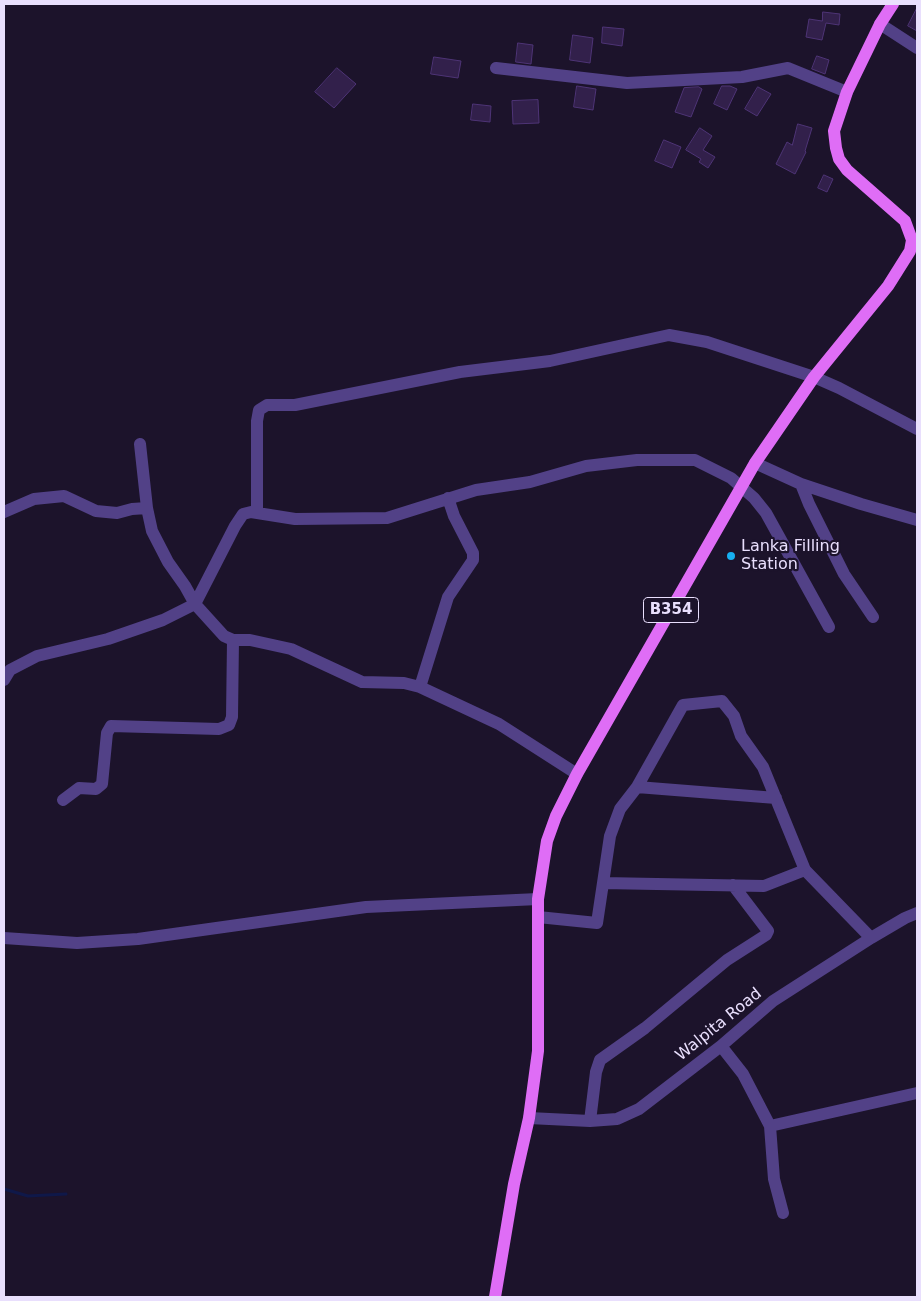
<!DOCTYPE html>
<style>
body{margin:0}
#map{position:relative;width:921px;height:1301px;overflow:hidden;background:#1c132b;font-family:"DejaVu Sans",sans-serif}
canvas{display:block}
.frame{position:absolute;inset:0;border:5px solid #e9dffd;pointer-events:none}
</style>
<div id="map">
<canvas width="921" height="1301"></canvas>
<div class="frame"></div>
</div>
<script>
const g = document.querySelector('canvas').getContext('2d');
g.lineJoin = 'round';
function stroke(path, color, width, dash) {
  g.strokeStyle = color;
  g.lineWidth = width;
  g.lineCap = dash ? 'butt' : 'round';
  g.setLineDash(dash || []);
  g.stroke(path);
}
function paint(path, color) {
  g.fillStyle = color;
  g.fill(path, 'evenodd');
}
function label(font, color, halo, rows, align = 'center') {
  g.font = font + ' "DejaVu Sans",sans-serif';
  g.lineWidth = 4.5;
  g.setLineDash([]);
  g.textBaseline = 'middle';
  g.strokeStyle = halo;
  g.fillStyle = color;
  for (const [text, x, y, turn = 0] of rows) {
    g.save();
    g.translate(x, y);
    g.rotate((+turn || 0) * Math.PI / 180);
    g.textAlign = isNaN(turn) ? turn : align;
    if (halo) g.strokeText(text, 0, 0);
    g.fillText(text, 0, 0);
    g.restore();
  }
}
stroke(new Path2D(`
 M4,1189l24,7 38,-2`), '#0f1849', 3);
const building = new Path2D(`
 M917,8v23l-9,-5z
 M823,12l17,2 -1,11 -13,-2 -4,17 -16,-3 3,-18 13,2z
 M603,27l21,2 -2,17 -20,-3z
 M573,35l20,3 -3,25 -20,-3z
 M518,43l15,2 -2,19 -15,-2z
 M817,56l12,4 -4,14 -13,-5z
 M434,57l27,4 -3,17 -27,-4z
 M337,68l19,16 -22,24 -19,-16z
 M577,86l19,3 -3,21 -19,-3z
 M722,86h8l7,3 -10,21 -13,-6z
 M699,87l3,2 -11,28 -16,-5 9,-24z
 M758,87l13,7 -14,22 -12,-7z
 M538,100l1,23 -26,1 -1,-23z
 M473,104l18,2 -1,16 -19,-2z
 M798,124l14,4 -7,23 1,1 -11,22 -19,-10 11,-22 5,3z
 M700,128l12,8 -9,14 12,7 -7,11 -9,-6 2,-3 -15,-9z
 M664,140l17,7 -9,21 -17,-7z
 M824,175l9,4 -6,13 -9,-4z`);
paint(building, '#32204b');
stroke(building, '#4e3476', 1);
stroke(new Path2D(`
 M880,24l37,24
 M496,68l131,15 115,-6 46,-9 59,24
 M140,444l7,64 5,23 16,31 17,24 10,18 29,32 9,4h17l41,9 71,33 42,1 16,4 79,37 78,50
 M755,463l46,21 60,20 56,16
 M801,484l8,20 35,70 29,43
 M4,512l30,-13 30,-3 32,15 21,2 15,-4 15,-1
 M257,513v-92l2,-11 8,-5h28l165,-33 90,-11 119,-26 38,7 107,35 25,11 78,41
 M4,680l6,-10 27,-14 71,-17 55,-19 32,-16 40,-78 8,-12 8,-2 44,7 92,-1 89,-28 54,-8 56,-16 51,-6h58l36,18 23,20 12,15 63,114
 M420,687l28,-90 25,-37v-7l-19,-37 -6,-18
 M637,787l139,11
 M63,800l16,-12 17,1 6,-5 5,-51 4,-7 108,3 10,-4 3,-8 1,-77
 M603,883l7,-47 10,-27 17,-22 46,-82 39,-4 12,15 7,20 22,31 42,103
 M538,917l59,6 6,-40 161,3 41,-16 66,68
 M4,938l73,5 61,-4 228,-32 172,-8
 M721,1046l22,28 27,52 4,53 9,34
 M529,1118l61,3 27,-2 22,-10 82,-63 52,-45 98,-63 34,-20 12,-5
 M590,1121l6,-49 4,-12 45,-32 82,-68 39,-25 2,-4 -35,-46
 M770,1126l147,-33`), '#524187', 12);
stroke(new Path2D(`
 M495,1297l19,-113 15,-66 9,-67v-152l9,-58 9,-25 21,-42 178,-311 59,-86 74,-91 22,-35 2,-11 -7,-19 -58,-51 -8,-11 -3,-11 -2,-17 13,-39 33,-68 13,-20`), '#df6df6', 12);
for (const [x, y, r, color] of [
 [731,556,5,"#17aff1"]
]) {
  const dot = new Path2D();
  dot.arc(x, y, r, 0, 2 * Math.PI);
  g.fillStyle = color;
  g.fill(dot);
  stroke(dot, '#1c132b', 2);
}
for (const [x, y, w] of [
 [671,610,55]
]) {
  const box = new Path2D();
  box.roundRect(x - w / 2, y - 12.5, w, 25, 4);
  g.fillStyle = '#1c132b';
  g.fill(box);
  stroke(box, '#e9dffd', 1);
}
label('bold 15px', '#e9dffd', null, [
 ["B354",671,610]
]);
label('16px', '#e9dffd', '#1c132b', [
 ["Lanka Filling",741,547],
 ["Station",741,565]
], 'left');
label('16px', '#e9dffd', '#1c132b', [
 ["Walpita Road",719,1025,-39]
]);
</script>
